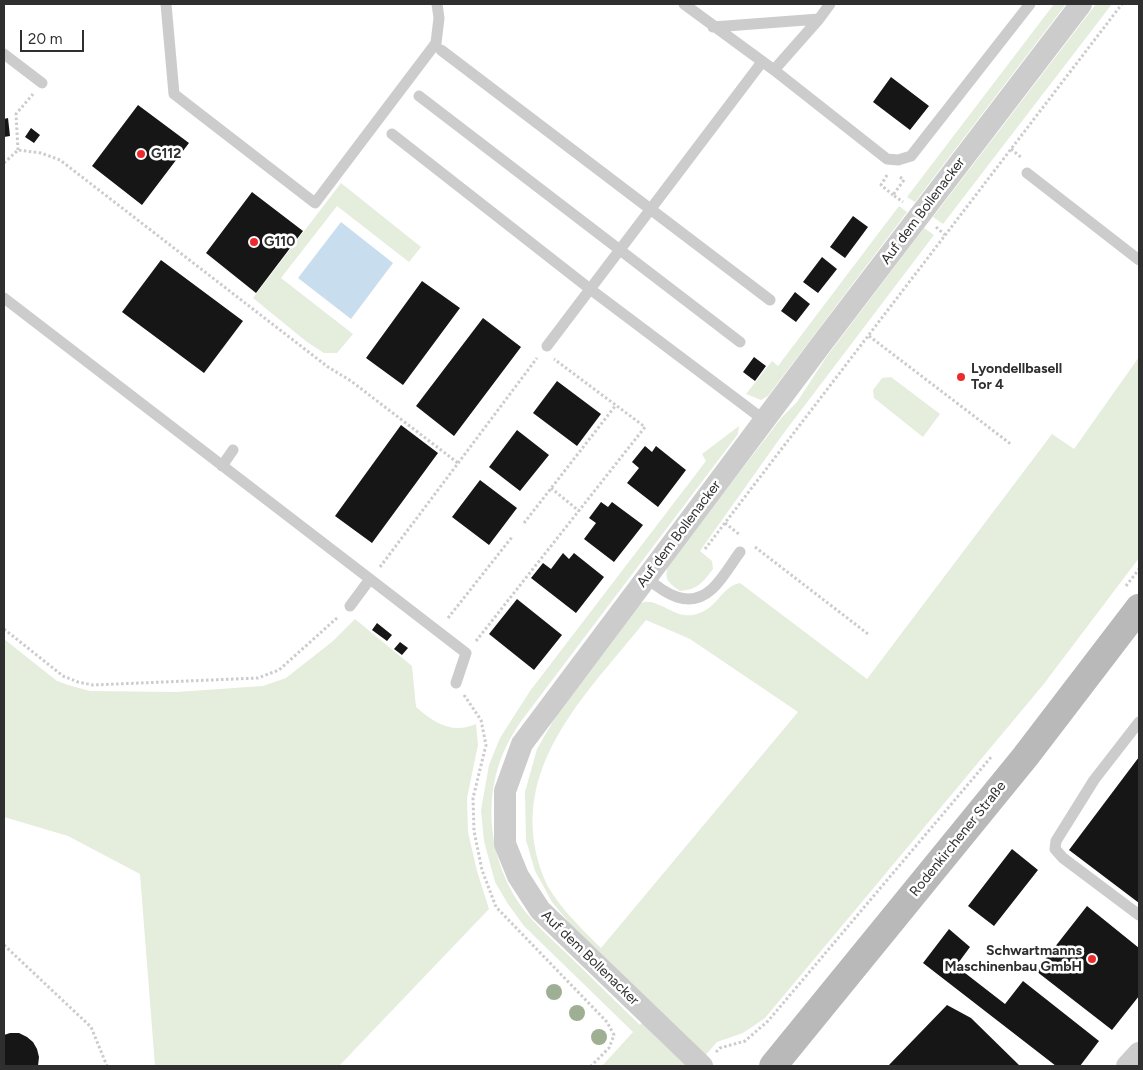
<!DOCTYPE html>
<meta charset="utf-8">
<style>
body{margin:0}
#map{position:relative;width:1143px;height:1070px;overflow:hidden;background:#fff;font-family:Figtree,sans-serif}
canvas{display:block}
.frame{position:absolute;inset:0;border:5px solid #2f2f2f;pointer-events:none}
.scale{position:absolute;left:20px;top:30px;width:64px;height:22px;box-sizing:border-box;border:2px solid #2f2f2f;border-top:0;padding-left:6px;font-size:15px;line-height:18px;white-space:nowrap;color:#2f2f2f;-webkit-text-stroke:4px #fff;paint-order:stroke}
</style>
<div id="map">
<canvas width="1143" height="1070"></canvas>
<div class="frame"></div>
<div class="scale">20 m</div>
</div>
<script>
const g = document.querySelector('canvas').getContext('2d');
g.lineJoin = 'round';
function paint(path, color) {
  g.fillStyle = color;
  g.fill(path, 'evenodd');
}
function stroke(path, color, width, dash) {
  g.strokeStyle = color;
  g.lineWidth = width;
  g.lineCap = dash ? 'butt' : 'round';
  g.setLineDash(dash || []);
  g.stroke(path);
}
function label(font, color, halo, rows, align = 'center') {
  g.font = font + ' Figtree,sans-serif';
  g.lineWidth = 5;
  g.setLineDash([]);
  g.textBaseline = 'middle';
  g.strokeStyle = halo;
  g.fillStyle = color;
  for (const [text, x, y, turn = 0] of rows) {
    g.save();
    g.translate(x, y);
    g.rotate((+turn || 0) * Math.PI / 180);
    g.textAlign = isNaN(turn) ? turn : align;
    if (halo) g.strokeText(text, 0, 0);
    g.fillText(text, 0, 0);
    g.restore();
  }
}
paint(new Path2D(`
 M1054,4h12l-151,198 -8,-5z
 M1096,4h16l-169,220 -10,-7z
 M341,183l80,64 -12,15 -72,-56 -56,72 72,56 -16,19h-13l-17,-11 -54,-44z
 M899,206l8,6 -139,184 -7,4 -15,-6 26,-33 6,5z
 M924,228l10,7 -151,199 -83,117 12,10 1,8c-11,14 -14,20 -33,22 -12,-9 -16,-10 -12,-26l114,-148 15,-15 30,-46z
 M1139,357v201l-96,127 -278,333 -22,15 -26,9 -21,24h-94l31,-34 -109,-106 -16,-22 -13,-22 -11,-41 -3,-31 8,-45 11,-27 30,-47 176,-230 -4,-7 37,-28 -1,8 -216,286c-5,7 -10,15 -14,23 -25,48 -21,107 7,154 12,20 31,37 48,53 26,25 51,50 77,75l14,-16 -83,-84 -19,-23 -17,-31 -9,-31 -1,-48 12,-43 22,-38 75,-103c3,-2 7,-5 10,-6 15,-3 30,16 49,13 25,-5 27,-28 47,-32l127,96 185,-245 22,15zM646,620l44,19 108,73 -197,236c-20,-20 -50,-48 -59,-75 -37,-104 44,-178 104,-253z
 M891,377l49,37 -17,23 -49,-39 -1,-8 9,-12z
 M355,619l57,47 4,41c17,15 36,28 60,17l2,21 -11,53 1,34 9,39 12,38 -150,157h-184l-15,-192 -72,-38 -64,-19v-178l53,42 11,4 22,6 86,1 87,-6 23,-8 47,-37z`), '#e5eddd');
paint(new Path2D(`
 M341,222l52,41 -42,56 -53,-41z`), '#c8ddee');
paint(new Path2D(`
 M891,77l38,29 -19,24 -37,-28z
 M138,105l51,38 -47,62 -50,-39z
 M8,118l2,18 -6,1v-18z
 M31,128l9,7 -6,8 -9,-6z
 M252,192l51,39 -47,62 -50,-40z
 M853,216l15,11 -23,31 -15,-11z
 M822,257l15,12 -19,24 -15,-11z
 M161,260l82,61 -39,52 -82,-61z
 M422,281l38,27 -57,77 -37,-27z
 M795,292l15,12 -14,18 -15,-11z
 M483,318l38,29 -67,89 -38,-30z
 M754,357l12,9 -11,15 -12,-9z
 M557,381l44,33 -24,32 -44,-33z
 M401,425l37,28 -66,90 -37,-27z
 M517,430l32,25 -29,36 -31,-24z
 M645,446l7,6 4,-6 30,24 -28,37 -31,-24 12,-15 -7,-6z
 M480,480l37,28 -28,37 -37,-28z
 M601,502l7,5 4,-5 31,23 -29,37 -30,-23 12,-16 -7,-5z
 M563,553l6,6 5,-6 30,24 -28,36 -45,-35 12,-15 8,6z
 M517,599l45,36 -28,35 -45,-36z
 M377,623l15,12 -5,6 -15,-11z
 M400,642l8,6 -6,7 -8,-6z
 M1139,757v146l-70,-53z
 M1012,849l26,21 -44,56 -26,-20z
 M1087,906l52,42v48l-27,34 -76,-59z
 M949,929l21,18 -14,19 49,38 18,-23 76,60 -19,25h-24l-133,-103z
 M947,1005l24,13 49,48h-132z
 M10,1033h9l8,4 6,5 4,7 2,8 -1,9h-34v-31z`), '#161616');
stroke(new Path2D(`
 M1011,149l11,9
 M18,150l-2,-36 17,-20
 M4,163l14,-13 23,3 19,7 268,207 23,14 107,82
 M887,175l-6,10 12,10
 M900,177l4,3 -11,15 10,7
 M936,227l9,8
 M869,336l143,109
 M551,488l28,23
 M524,523l92,-118
 M725,523l15,12
 M755,547l113,87
 M705,549l417,-545
 M380,567l157,-209
 M1126,586l13,-17
 M448,618l64,-81
 M4,629l59,47 15,6 15,3 165,-7 21,-8 59,-53
 M476,641l169,-214 -91,-68
 M464,695l17,25 5,25 -13,53 1,33 8,39 14,37 111,115 7,13 -5,13 -18,18
 M4,945l87,82 16,39
 M716,1052l4,-4 25,-7 23,-20 224,-265`), '#ccc', 3, [2.5, 2.5]);
stroke(new Path2D(`
 M166,4l8,90 141,109 121,-160 3,-25 -2,-14
 M684,4l90,66 45,-51 -106,8
 M819,19l11,-15
 M441,50l329,250
 M4,54l38,29
 M774,70l113,89 11,1 13,-4 119,-152
 M419,96l321,246
 M392,134l198,155 174,131
 M1027,173l112,87
 M4,298l366,281 -20,27
 M547,346l215,-284
 M222,466l11,-16
 M646,577c19,17 43,33 66,12 11,-10 19,-25 28,-37
 M370,579l96,74 -10,30
 M1139,722l-45,58 -38,61 -1,8 8,9 76,57`), '#ccc', 11);
stroke(new Path2D(`
 M702,1066l-162,-156 -22,-34 -13,-32v-53l17,-47 301,-402 258,-338
 M1127,1066l12,-13`), '#ccc', 22);
stroke(new Path2D(`
 M773,1066l252,-309 114,-149`), '#b9b9b9', 28);
g.fillStyle = '#9eaf93';
for (const [x, y] of [
 [554,992],
 [577,1013],
 [599,1037]
]) {
  g.beginPath();
  g.arc(x, y, 8, 0, 2 * Math.PI);
  g.fill();
}
for (const [x, y, r, color] of [
 [141,154,5,"#ed2a2d"],
 [254,242,5,"#ed2a2d"],
 [961,377,5,"#ed2a2d"],
 [1092,959,5,"#ed2a2d"]
]) {
  const dot = new Path2D();
  dot.arc(x, y, r, 0, 2 * Math.PI);
  g.fillStyle = color;
  g.fill(dot);
  stroke(dot, '#fff', 2);
}
label('bold 14px', '#2f2f2f', '#fff', [
 ["G112",151,154],
 ["G110",264,242],
 ["Lyondellbasell",971,369],
 ["Tor 4",971,385],
 ["Schwartmanns",1082,951,"right"],
 ["Maschinenbau GmbH",1082,967,"right"]
], 'left');
label('14px', '#2f2f2f', '#fff', [
 ["Auf dem Bollenacker",923,211,-53],
 ["Auf dem Bollenacker",679,534,-53],
 ["Rodenkirchener Straße",958,839,-51],
 ["Auf dem Bollenacker",590,958,44]
]);
</script>
